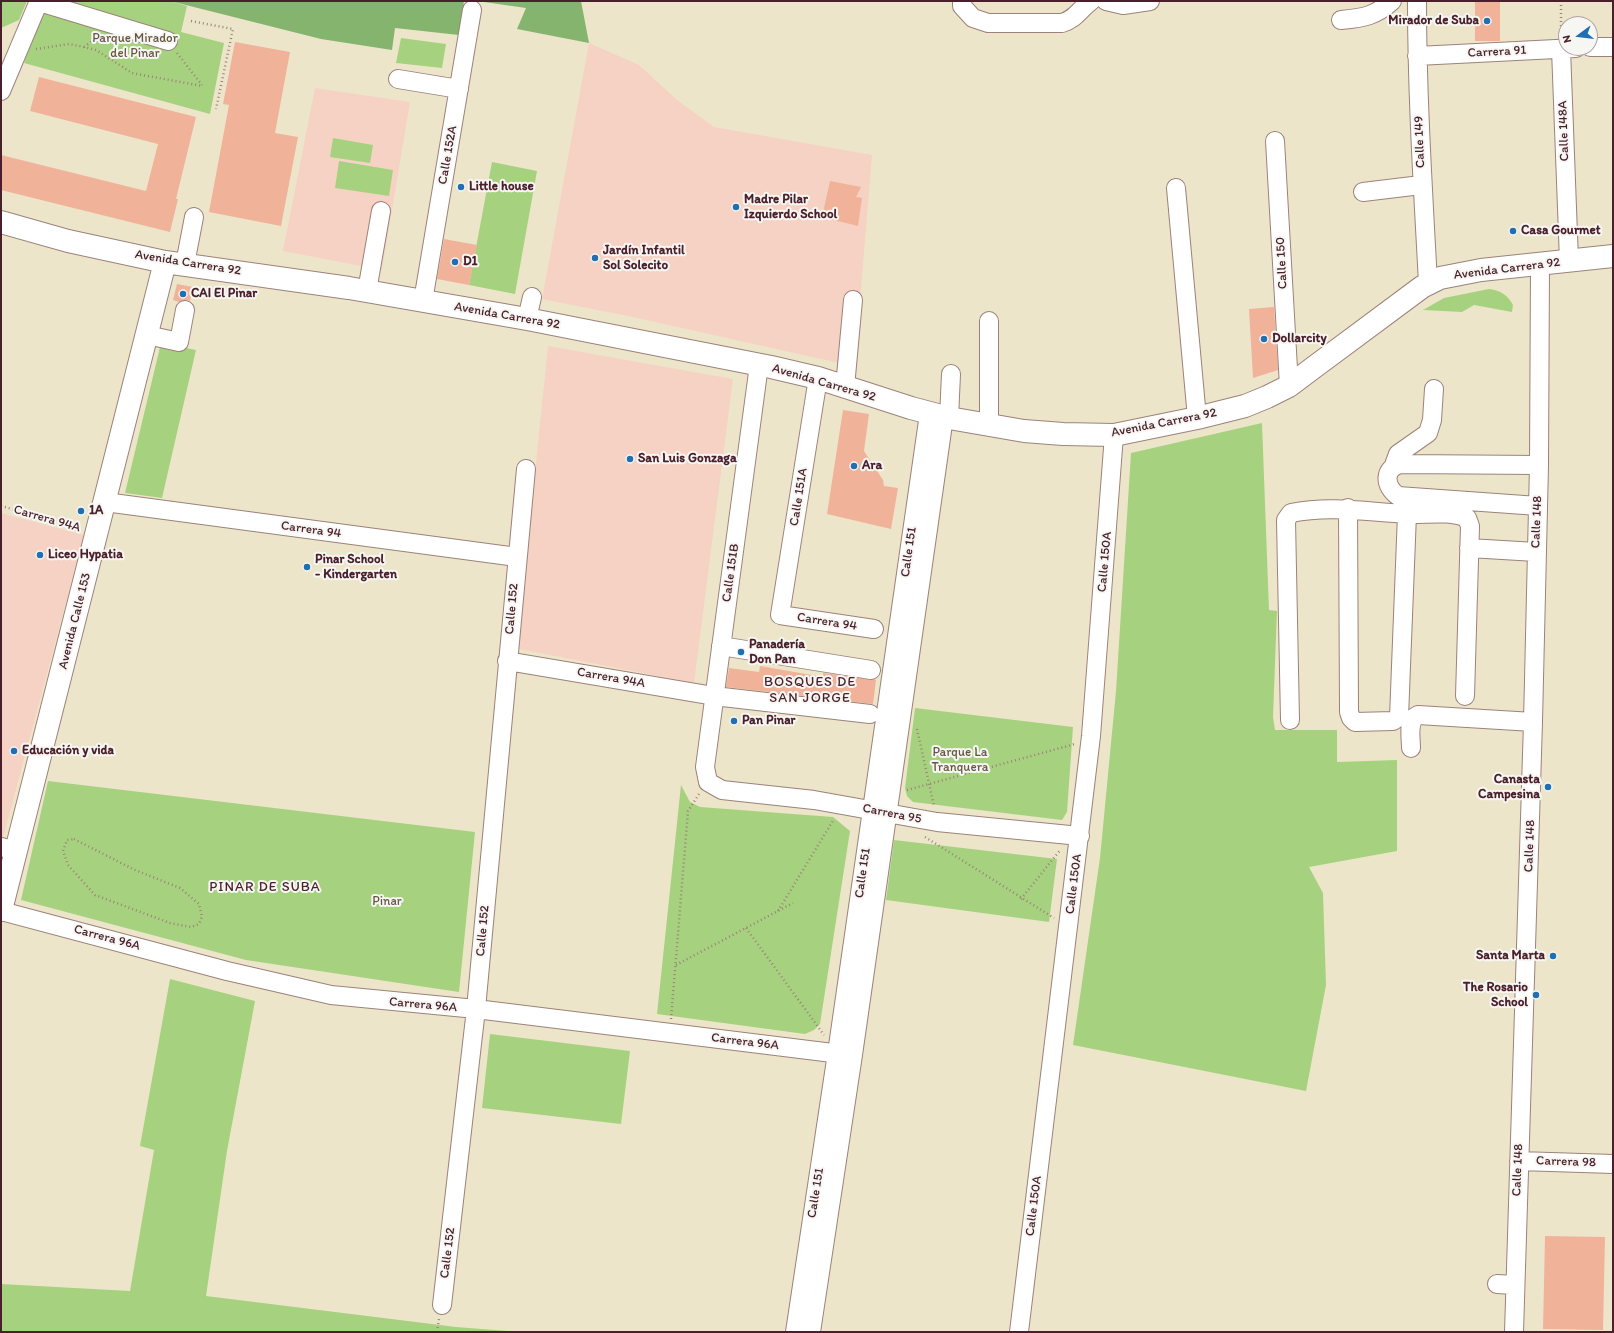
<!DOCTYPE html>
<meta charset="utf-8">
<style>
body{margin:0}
#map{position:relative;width:1614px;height:1333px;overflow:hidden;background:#ede5c9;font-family:Itim,sans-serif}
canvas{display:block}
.frame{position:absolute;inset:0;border:2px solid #4a1f2b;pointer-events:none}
.north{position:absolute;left:1558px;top:16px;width:40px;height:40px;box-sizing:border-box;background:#f6f6f2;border:1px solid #b1a0a2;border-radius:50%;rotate:255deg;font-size:11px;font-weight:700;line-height:16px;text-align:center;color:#4a1f2b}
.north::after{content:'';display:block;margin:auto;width:14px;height:18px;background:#1f6fb2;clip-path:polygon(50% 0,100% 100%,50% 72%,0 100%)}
</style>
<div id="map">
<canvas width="1614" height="1333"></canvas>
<div class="frame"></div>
<div class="north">N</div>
</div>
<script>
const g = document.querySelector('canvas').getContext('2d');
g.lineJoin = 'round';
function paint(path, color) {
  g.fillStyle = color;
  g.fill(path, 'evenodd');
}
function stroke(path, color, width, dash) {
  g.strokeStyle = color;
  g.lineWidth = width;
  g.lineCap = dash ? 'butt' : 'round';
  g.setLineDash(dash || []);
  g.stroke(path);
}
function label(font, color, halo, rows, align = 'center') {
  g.font = font + ' Itim,sans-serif';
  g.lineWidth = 4;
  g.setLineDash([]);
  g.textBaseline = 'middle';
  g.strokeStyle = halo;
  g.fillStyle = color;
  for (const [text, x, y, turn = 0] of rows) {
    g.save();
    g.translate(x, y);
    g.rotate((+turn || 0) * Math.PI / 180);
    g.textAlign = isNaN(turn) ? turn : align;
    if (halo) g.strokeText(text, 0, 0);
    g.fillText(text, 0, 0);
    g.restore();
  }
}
paint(new Path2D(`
 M589,43l50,22 38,35 37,27 158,28 -12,146 -16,-2 -5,64 -211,-47 -86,-17z
 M315,88l95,14 -28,168 -99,-19z
 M548,346l185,33 -39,304 -175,-34 9,-109z
 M1,513l83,22 -81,303h-2z`), '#f6d2c4');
paint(new Path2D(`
 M1,1h26l-8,19 -18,8z
 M50,1h120l17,5 -6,26 43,11 -14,71 -186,-51 19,-54z
 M401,38l45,6 -4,24 -46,-5z
 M333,138l40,7 -3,18 -40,-6z
 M339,161l54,9 -4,26 -54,-8z
 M492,162l45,9 -22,123 -46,-9z
 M1489,289c12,2 18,5 24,16l-1,7 -38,-7 -12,7 -39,-2 21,-12z
 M161,343l35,7 -34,148 -37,-5z
 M1262,423l7,187 8,1 -4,106 2,13h62v32l60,-2v91l-88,16 14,26 3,92 -20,106 -233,-46 27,-187 16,-167 15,-238z
 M915,708l158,19 -6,85 -5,8 -149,-18 -6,-6 -2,-8z
 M48,781l427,51 -16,160 -213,-32 -225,-60z
 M681,785l9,17 10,5 133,10 17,14 -30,193 -6,6 -9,4 -148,-20z
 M894,840l163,19 -8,63 -163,-22z
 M170,979l85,22 -28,150 -21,145 250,31 65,5h-520v-48l129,7 24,-141 -14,-4z
 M490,1034l140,17 -9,73 -139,-16z`), '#a6d27f');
paint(new Path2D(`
 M170,1h294l-5,34 -64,-7 -3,22 -71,-11z
 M477,1h104l8,42 -72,-14 9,-21z`), '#84b46e');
paint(new Path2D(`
 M1475,1h25v40h-25z
 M235,42l55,10 -15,81 23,4 -17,89 -72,-14 20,-107 -6,-1z
 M39,77l157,40 -20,82h2l-8,33 -169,-42v-35l145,36 12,-47 -128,-33z
 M830,181l31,6 -5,10 6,1 -4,28 -36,-9z
 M444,239l33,6 -8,40 -32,-6z
 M177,284l16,3 -3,14 -3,-1 -8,2 -6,-2z
 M1274,307l4,63 -25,8 -4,-69z
 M843,410l26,4 -5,37 19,29 1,6 14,2 -7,41 -64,-15z
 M760,666l63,11v-4l53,7 -3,24 -147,-17 3,-19 30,4z
 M1545,1236l60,1 -2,93 -60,-1z`), '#f1b29a');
const minor = new Path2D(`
 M962,1v5l11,12 15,5h74c14,-4 18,-14 29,-22
 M1106,1l17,4 27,-4
 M1417,1c0,94 6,188 11,282
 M39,2l129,39
 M1341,20c23,-2 34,-4 51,-19
 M1590,47h23
 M1561,49l8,212
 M1417,56l159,-8
 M398,79l61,10
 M1,91l38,-90
 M1275,141l14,245
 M1176,188l21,230
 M1363,192l58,-7
 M185,264l9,-47
 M367,291l14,-80
 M423,301l49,-291
 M527,319l5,-22
 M147,335l32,7 6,-32
 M759,365l-54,402 3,15 14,8 92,10 123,22 143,14
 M818,378l-38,237 94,14
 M845,387l8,-87
 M949,418l2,-44
 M989,425v-104
 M1394,465l4,-11 30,-21 4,-13 2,-31
 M105,502l412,55
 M1538,506l-140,-10c-14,-10 -15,-28 3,-32l138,1
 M1348,508l1,204 2,6 4,4 38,-1 6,-4 8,-203
 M1469,548l67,4
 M721,646l150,24
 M507,661l207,35 156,18
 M1290,720l-4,-200 5,-7c39,-8 77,-1 116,1 20,1 41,-4 60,4l3,8 -5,170
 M1411,748c0,-11 -4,-28 7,-33l115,7
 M1,847l15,4
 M1,911l226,60 104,24 145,14 373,46
 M1519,1161l94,3
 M1497,1284l18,1
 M442,1305l34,-296 50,-540
 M795,1332l42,-279 92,-639
 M811,1332l42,-277 91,-638
 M1019,1332l72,-596 23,-301
 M1514,1332l19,-610 6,-257 1,-200`);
const major = new Path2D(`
 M1,222l67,19 97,21 184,26 178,31 244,48 47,11 93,30 38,10 75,13 39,3 51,1 83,-17 48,-12 22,-9 22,-11 24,-18 109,-81 18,-9 41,-8 132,-14
 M1,910l164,-648`);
stroke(minor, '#9c827a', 20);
stroke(major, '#9c827a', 24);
stroke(new Path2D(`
 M1561,1v33
 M191,21l42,8 -17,80
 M84,47l15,-11
 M36,49l33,-5 15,3 12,3 36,23 70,13
 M177,53l25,32
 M1,506l80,22
 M917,729l17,77
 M907,790l168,-46
 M925,837l129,81
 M74,839l61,31 45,18 19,16 3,13 -3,7 -8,3 -21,-4 -75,-28 -27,-30 -5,-14 4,-11z
 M1021,899l40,-50
 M778,911l56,-92
 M746,928l78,107
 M676,965l117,-62
 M671,1019l17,-208 11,-17
 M437,1332l2,-13`), '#9c827a', 2.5, [1, 3]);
stroke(minor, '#fff', 18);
stroke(major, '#fff', 22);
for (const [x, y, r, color] of [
 [1487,21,4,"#1f6fb2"],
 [461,187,4,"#1f6fb2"],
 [736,207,4,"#1f6fb2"],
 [1513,231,4,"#1f6fb2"],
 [595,258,4,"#1f6fb2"],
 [455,262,4,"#1f6fb2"],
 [183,294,4,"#1f6fb2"],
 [1264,339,4,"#1f6fb2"],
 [630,459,4,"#1f6fb2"],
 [854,466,4,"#1f6fb2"],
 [81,511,4,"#1f6fb2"],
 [40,555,4,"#1f6fb2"],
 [307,567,4,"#1f6fb2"],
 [741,652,4,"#1f6fb2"],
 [734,721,4,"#1f6fb2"],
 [14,751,4,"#1f6fb2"],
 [1548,787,4,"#1f6fb2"],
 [1553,956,4,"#1f6fb2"],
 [1536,995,4,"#1f6fb2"]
]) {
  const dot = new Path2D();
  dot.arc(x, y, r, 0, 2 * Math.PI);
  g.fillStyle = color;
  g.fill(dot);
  stroke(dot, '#f6f6f2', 1.5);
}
label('bold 13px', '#4a1f2b', '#f6f6f2', [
 ["Mirador de Suba",1479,21,"right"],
 ["Little house",469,187],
 ["Madre Pilar",744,200],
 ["Izquierdo School",744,215],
 ["Casa Gourmet",1521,231],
 ["Jardín Infantil",603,251],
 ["Sol Solecito",603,266],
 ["D1",463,262],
 ["CAI El Pinar",191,294],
 ["Dollarcity",1272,339],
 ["San Luis Gonzaga",638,459],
 ["Ara",862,466],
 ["1A",89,511],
 ["Liceo Hypatia",48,555],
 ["Pinar School",315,560],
 ["- Kindergarten",315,575],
 ["Panadería",749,645],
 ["Don Pan",749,660],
 ["Pan Pinar",742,721],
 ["Educación y vida",22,751],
 ["Canasta",1540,780,"right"],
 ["Campesina",1540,795,"right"],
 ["Santa Marta",1545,956,"right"],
 ["The Rosario",1528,988,"right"],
 ["School",1528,1003,"right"]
], 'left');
label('13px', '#654', '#f6f6f2', [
 ["Parque Mirador",135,39],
 ["del Pinar",135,54],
 ["Parque La",960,753],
 ["Tranquera",960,768],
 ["Pinar",387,902]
]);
label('13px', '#4a1f2b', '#f6f6f2', [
 ["Carrera 91",1497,52,-3],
 ["Calle 148A",1564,131,-92],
 ["Calle 149",1420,142,-92],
 ["Calle 152A",448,155,-80],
 ["Avenida Carrera 92",188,263,9],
 ["Calle 150",1282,263,-93],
 ["Avenida Carrera 92",1507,269,-7],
 ["Avenida Carrera 92",507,316,10],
 ["Avenida Carrera 92",824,383,16],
 ["Avenida Carrera 92",1164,423,-11],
 ["Calle 151A",799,497,-81],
 ["Carrera 94A",47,519,16],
 ["Calle 148",1537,522,-88],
 ["Carrera 94",311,530,8],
 ["Calle 151",909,552,-82],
 ["Calle 150A",1105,562,-85],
 ["Calle 151B",731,573,-82],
 ["Calle 152",512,609,-85],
 ["Avenida Calle 153",75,621,-76],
 ["Carrera 94",827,622,9],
 ["Carrera 94A",611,678,10],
 ["Carrera 95",892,814,11],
 ["Calle 148",1530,846,-88],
 ["Calle 151",863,873,-82],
 ["Calle 150A",1074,884,-83],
 ["Calle 152",483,931,-85],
 ["Carrera 96A",107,938,15],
 ["Carrera 96A",423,1005,5],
 ["Carrera 96A",745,1042,7],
 ["Carrera 98",1566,1162,2],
 ["Calle 148",1518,1170,-88],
 ["Calle 151",816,1193,-81],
 ["Calle 150A",1034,1206,-83],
 ["Calle 152",448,1253,-83]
]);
g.letterSpacing = '1px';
label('14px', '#4a1f2b', '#f6f6f2', [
 ["BOSQUES DE",810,682],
 ["SAN JORGE",810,698],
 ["PINAR DE SUBA",265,887]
]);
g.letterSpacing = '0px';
</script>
